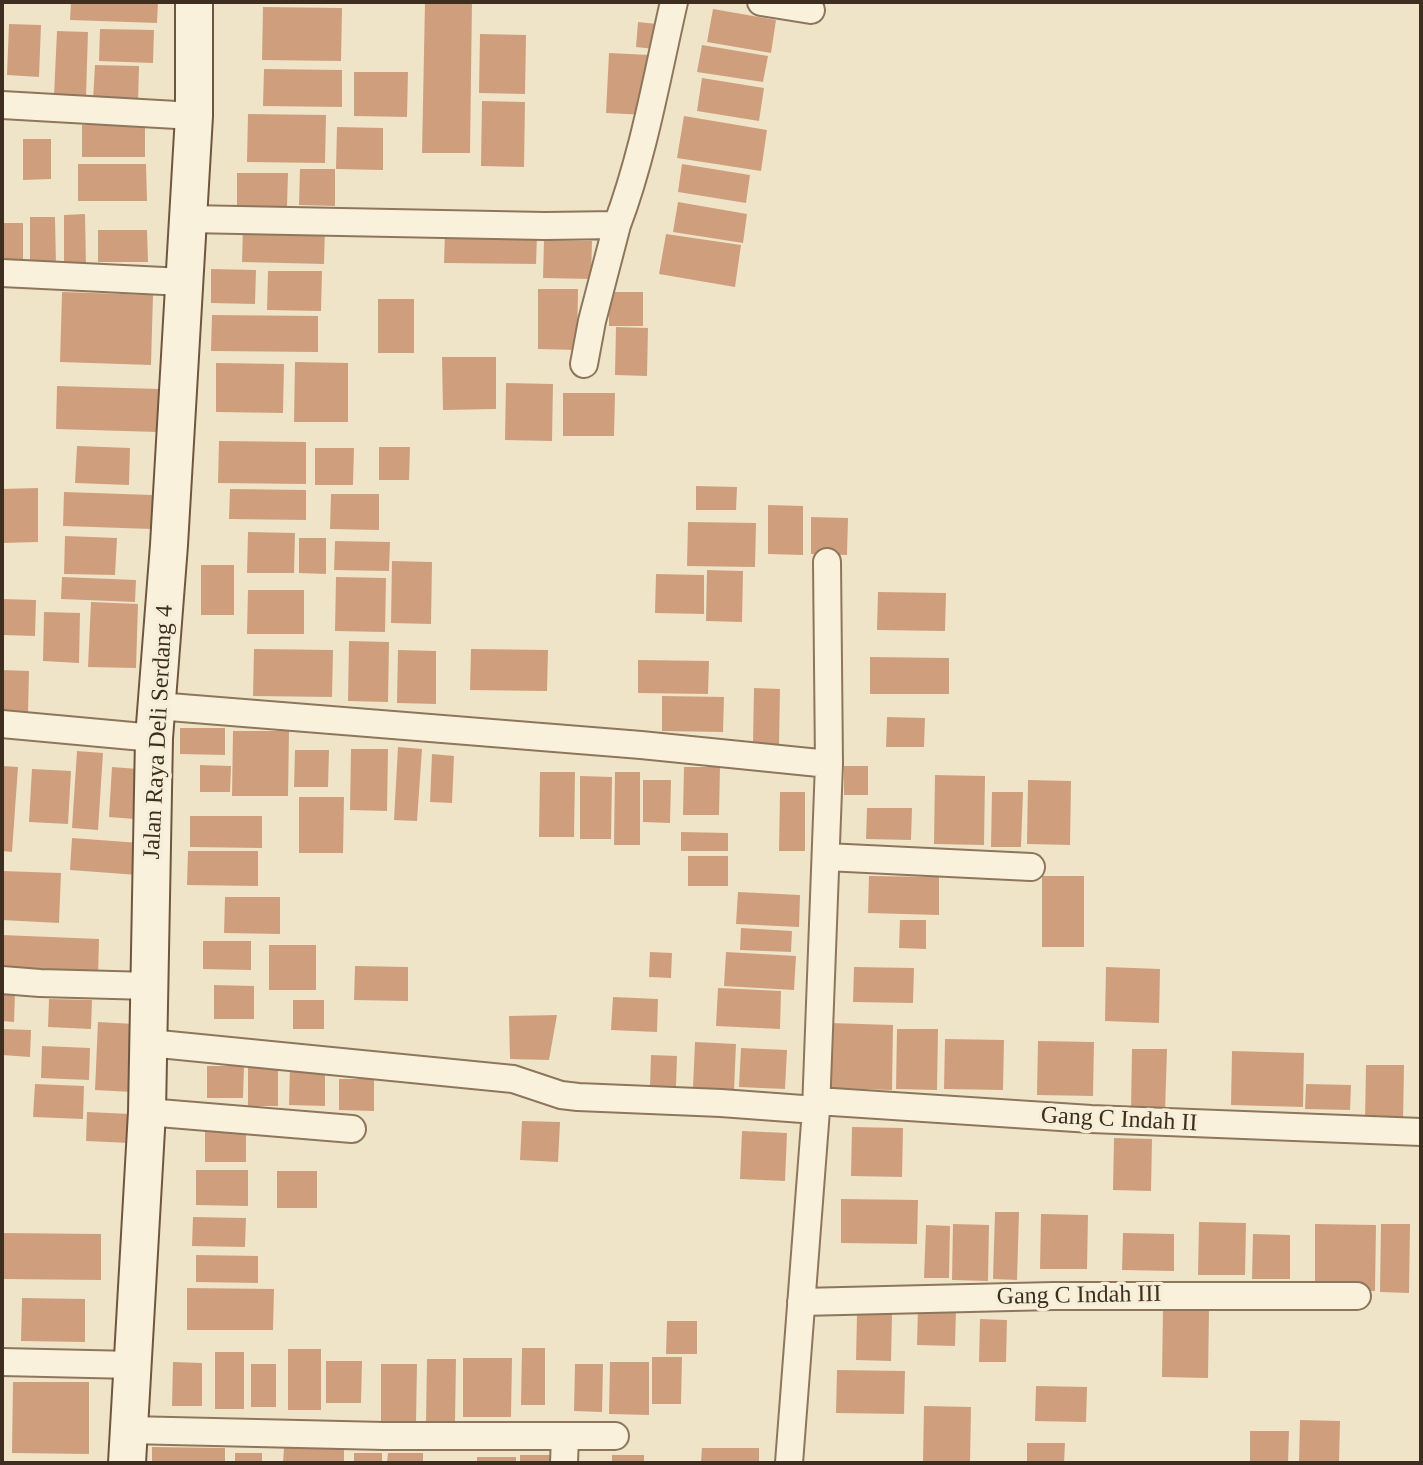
<!DOCTYPE html>
<style>
body{margin:0}
#map{position:relative;width:1423px;height:1465px;overflow:hidden;background:#f0e4c8;font-family:Georgia,serif}
canvas{display:block}
.frame{position:absolute;inset:0;border:4px solid #3d2e20;pointer-events:none}
</style>
<div id="map">
<canvas width="1423" height="1465"></canvas>
<div class="frame"></div>
</div>
<script>
const g = document.querySelector('canvas').getContext('2d');
g.lineJoin = 'round';
function paint(path, color) {
  g.fillStyle = color;
  g.fill(path, 'evenodd');
}
function stroke(path, color, width, dash) {
  g.strokeStyle = color;
  g.lineWidth = width;
  g.lineCap = dash ? 'butt' : 'round';
  g.setLineDash(dash || []);
  g.stroke(path);
}
function label(font, color, halo, rows, align = 'center') {
  g.font = font + ' Georgia,serif';
  g.lineWidth = 7;
  g.setLineDash([]);
  g.textBaseline = 'middle';
  g.strokeStyle = halo;
  g.fillStyle = color;
  for (const [text, x, y, turn = 0] of rows) {
    g.save();
    g.translate(x, y);
    g.rotate((+turn || 0) * Math.PI / 180);
    g.textAlign = isNaN(turn) ? turn : align;
    if (halo) g.strokeText(text, 0, 0);
    g.fillText(text, 0, 0);
    g.restore();
  }
}
paint(new Path2D(`
 M71,2h87l-1,21 -87,-3z
 M425,2h47l-2,151h-48z
 M263,7l79,1 -1,53 -79,-1z
 M713,9l63,11 -5,33 -64,-11z
 M638,22l19,2 -3,25 -18,-2z
 M9,24l32,1 -2,52 -32,-2z
 M100,29l54,1 -1,33 -54,-2z
 M57,31l31,1 -2,65 -32,-1z
 M480,34l46,1 -1,59 -46,-1z
 M702,45l66,11 -5,26 -66,-10z
 M609,53l41,2 -3,60 -41,-2z
 M95,65l44,1 -1,36 -45,-2z
 M264,69l78,1v37l-79,-1z
 M354,72h54l-1,45 -53,-1z
 M702,78l62,10 -5,33 -62,-10z
 M482,101l43,1 -1,65 -43,-1z
 M248,114l78,1 -1,48 -78,-1z
 M684,116l83,14 -6,41 -84,-13z
 M145,124v33h-63v-32z
 M337,127l46,1v42l-47,-1z
 M23,139h28v40l-28,1z
 M78,164h68l1,37h-69z
 M682,164l68,11 -4,28 -68,-11z
 M300,169h35v37l-36,-1z
 M237,173h51l-1,34 -50,-1z
 M678,202l69,12 -4,29 -70,-11z
 M85,214l1,53h-22v-52z
 M30,217h25l1,48h-26z
 M2,223h21v38h-21z
 M243,226l82,1 -1,37 -82,-2z
 M98,230h49l1,32h-50z
 M445,233l92,2 -1,29 -92,-1z
 M666,234l75,11 -6,42 -76,-13z
 M544,240l48,1 -1,38 -48,-1z
 M211,269l45,1 -1,34 -44,-1z
 M268,271h54l-1,40 -54,-1z
 M538,289h40l-1,61 -39,-1z
 M62,292l91,3 -2,70 -91,-3z
 M609,292h34v34h-34z
 M378,299h36v54h-36z
 M212,315l106,1v36l-107,-1z
 M616,327l32,1 -1,48 -32,-1z
 M442,357h54v52l-53,1z
 M295,362l53,1v59h-54z
 M216,363l68,1 -1,49 -67,-1z
 M506,383l47,1 -1,57 -47,-1z
 M57,386l103,3 -2,43 -102,-3z
 M563,393h52l-1,43h-51z
 M219,441l87,1v42l-88,-1z
 M77,446l53,2 -1,37 -54,-2z
 M379,447h31l-1,33h-30z
 M315,448h39l-1,37h-38z
 M696,486l41,1 -1,23h-40z
 M38,488v54l-36,1v-54z
 M230,489l76,1v30l-77,-1z
 M64,492l89,3 -1,34 -89,-3z
 M331,494h48v36l-49,-1z
 M768,505l35,1v49l-35,-1z
 M811,517l37,1 -1,37 -36,-1z
 M688,522l68,1 -1,44 -68,-1z
 M248,532l47,1 -1,40h-47z
 M65,536l52,2 -2,37 -51,-1z
 M299,538h27v36l-27,-1z
 M335,541l55,1 -1,29 -55,-1z
 M392,561l40,1 -1,62 -40,-1z
 M201,565h33v50h-33z
 M707,570l36,1 -1,51 -36,-1z
 M656,574l48,1v39l-49,-1z
 M62,577l74,3 -1,22 -74,-3z
 M336,577l50,1 -1,54 -50,-1z
 M248,590h56v44h-57z
 M878,592l68,1 -1,38 -68,-1z
 M2,599l34,1 -1,36 -33,-1z
 M91,602l47,2 -2,64 -48,-1z
 M44,612l36,1 -1,50 -36,-2z
 M349,641l40,1 -1,60 -40,-1z
 M254,649l79,1 -1,47 -79,-1z
 M471,649l77,1 -1,41 -77,-1z
 M398,650l38,1v53l-39,-1z
 M870,657l79,1v36h-79z
 M638,660l71,1 -1,33 -70,-1z
 M2,670l27,1 -1,43 -26,-1z
 M754,688l26,1 -1,56h-26z
 M662,696l62,1 -1,35 -61,-1z
 M887,717l38,1 -1,29h-38z
 M180,728h45v27l-45,-1z
 M233,731h56l-1,65h-56z
 M398,747l24,2 -5,72 -23,-1z
 M351,749h37l-1,62 -37,-1z
 M295,750h34l-1,37h-34z
 M77,751l26,2 -5,77 -26,-2z
 M432,754l22,2 -2,47 -22,-1z
 M200,765l31,1 -1,26h-30z
 M2,766l16,1 -6,85 -10,-1z
 M844,766h24v29h-24z
 M112,767l26,2 -3,50 -26,-2z
 M684,767h36l-1,48h-36z
 M32,769l39,2 -3,53 -39,-2z
 M540,772h35l-1,65h-35z
 M615,772h25v73h-26z
 M935,775l50,1 -1,69 -50,-1z
 M580,776l32,1 -1,62h-31z
 M643,780h28l-1,43 -27,-1z
 M1028,780l43,1 -1,64 -43,-1z
 M780,792h25v59h-26z
 M992,792h31l-2,55h-30z
 M299,797h45l-1,56h-44z
 M867,808h45l-1,32 -45,-1z
 M190,816h72v32l-72,-1z
 M681,832l47,1v18h-47z
 M72,838l68,5 -2,32 -68,-5z
 M188,851h70v35l-71,-1z
 M688,856h40v30h-40z
 M2,871l59,2 -2,50 -57,-3z
 M869,876l70,1v38l-71,-2z
 M1042,876h42v71h-42z
 M738,892l62,3 -1,32 -63,-3z
 M225,897h55v37l-56,-1z
 M900,920h26v29l-27,-1z
 M741,928l51,3 -1,21 -51,-2z
 M2,935l97,4 -1,40 -96,-4z
 M203,941h48v29l-48,-1z
 M269,945h47v45h-47z
 M650,952l22,1 -1,25 -22,-1z
 M726,952l70,4 -2,34 -70,-4z
 M355,966l53,1v34l-54,-1z
 M854,967l60,1 -1,35 -60,-1z
 M1106,967l54,2 -1,54 -54,-2z
 M214,985l40,1v33h-40z
 M718,988l63,3 -1,38 -64,-3z
 M2,993h13l-1,29 -12,-1z
 M613,997l45,2 -1,33 -46,-2z
 M49,999l43,1 -1,29 -43,-2z
 M293,1000h31v29h-31z
 M557,1015l-8,45 -39,-1 -1,-43z
 M98,1022l37,2 -3,68 -37,-2z
 M830,1023l63,2 -1,65 -63,-2z
 M2,1029l29,1 -1,27 -28,-2z
 M897,1029h41l-1,61 -41,-1z
 M945,1039l59,1 -1,50 -59,-1z
 M1038,1041l56,1 -1,54 -56,-1z
 M695,1042l41,2 -2,46 -41,-2z
 M42,1046l48,2 -1,32 -48,-2z
 M741,1048l46,2 -2,39 -46,-2z
 M1132,1049h35l-2,64h-34z
 M1232,1051l72,2 -1,54 -72,-2z
 M651,1055l26,1 -1,31 -26,-1z
 M248,1065h30v41h-30z
 M1366,1065h38l-1,58 -38,-1z
 M207,1066h37l-1,32h-36z
 M290,1066h35v40l-36,-1z
 M339,1079h35v32l-35,-1z
 M35,1084l49,2 -1,33 -50,-2z
 M1306,1084l45,1 -1,25 -45,-1z
 M87,1112l44,2 -1,29 -44,-2z
 M205,1120l41,1v41h-41z
 M522,1121l38,1 -2,40 -38,-2z
 M852,1127l51,1 -1,49 -51,-1z
 M742,1131l45,2 -2,48 -45,-2z
 M1114,1138l38,1 -1,52 -38,-1z
 M196,1170h52v36l-52,-1z
 M277,1171h40v37h-40z
 M841,1199l77,1 -1,44 -76,-1z
 M995,1212h24l-2,68 -24,-1z
 M1041,1214l47,1 -1,54h-47z
 M193,1217l53,1 -1,29 -53,-1z
 M1199,1222l47,1 -1,52h-47z
 M953,1224l36,1 -1,56 -36,-1z
 M1315,1224l61,1 -1,66 -60,-1z
 M1381,1224h29l-1,69 -29,-1z
 M926,1225l24,1 -1,52h-25z
 M2,1233l99,1v46l-99,-1z
 M1123,1233l51,1v37l-52,-1z
 M1253,1234l37,1v44h-38z
 M196,1255l62,1v27l-62,-1z
 M187,1288l87,1 -1,41h-86z
 M22,1298l63,1v43l-64,-1z
 M918,1308l38,1 -1,37 -38,-1z
 M1163,1309l46,1 -1,68 -46,-1z
 M857,1313l35,1 -1,47 -35,-1z
 M980,1319l27,1 -1,42h-27z
 M667,1321h30v33h-31z
 M522,1348h23v57h-24z
 M288,1349h33v61h-33z
 M215,1352h29v57h-29z
 M652,1357h30l-1,47h-29z
 M463,1358h49l-1,59h-48z
 M427,1359h29l-1,64h-29z
 M326,1361h36l-1,42h-35z
 M173,1362l29,1v43h-30z
 M610,1362h39v53l-40,-1z
 M251,1364h25v43h-25z
 M381,1364h36l-1,59h-35z
 M575,1364h28l-1,48 -28,-1z
 M837,1370l68,1 -1,43 -68,-1z
 M13,1382h76v72l-77,-1z
 M1036,1386l51,1 -1,35 -51,-1z
 M924,1406l47,1 -1,56h-47z
 M1300,1420l40,1 -1,42h-40z
 M1250,1431h39l-1,32h-38z
 M1027,1443h38l-1,20h-37z
 M152,1447l73,1v15h-73z
 M284,1448h60v15h-61z
 M702,1448h57v15h-58z
 M235,1453h27v10h-27z
 M354,1453h28v10h-28z
 M388,1453h35v10h-36z
 M520,1455h35v8h-35z
 M612,1455h32v8h-32z
 M477,1457h39v6h-39z`), '#cf9f7d');
const street = new Path2D(`
 M761,2l50,8
 M2,105l192,11
 M188,219l357,7 72,-1c27,-72 40,-149 57,-223
 M2,273l182,9
 M584,364l8,-43 25,-96
 M827,562l2,202
 M157,706l484,39 188,19 -13,346 -27,353
 M2,724l152,14
 M826,857l205,10
 M2,980l38,3 110,3
 M149,1043l364,36 48,16 17,2 143,6 95,7
 M817,1101l274,18 330,13
 M147,1112l205,17
 M801,1302l253,-6h303
 M2,1362l131,3
 M129,1430l255,6h231
 M564,1463l1,-27`);
const secondary = new Path2D(`
 M127,1463l20,-351 7,-374 15,-193 25,-429v-114`);
stroke(street, '#8d765c', 30);
stroke(secondary, '#6f573f', 40);
stroke(street, '#faf1dc', 26);
stroke(secondary, '#faf1dc', 36);
label('24px', '#3d2e20', '#f7eed8', [
 ["Jalan Raya Deli Serdang 4",159,732,-87],
 ["Gang C Indah II",1119,1120,3],
 ["Gang C Indah III",1079,1296,-1]
]);
</script>
